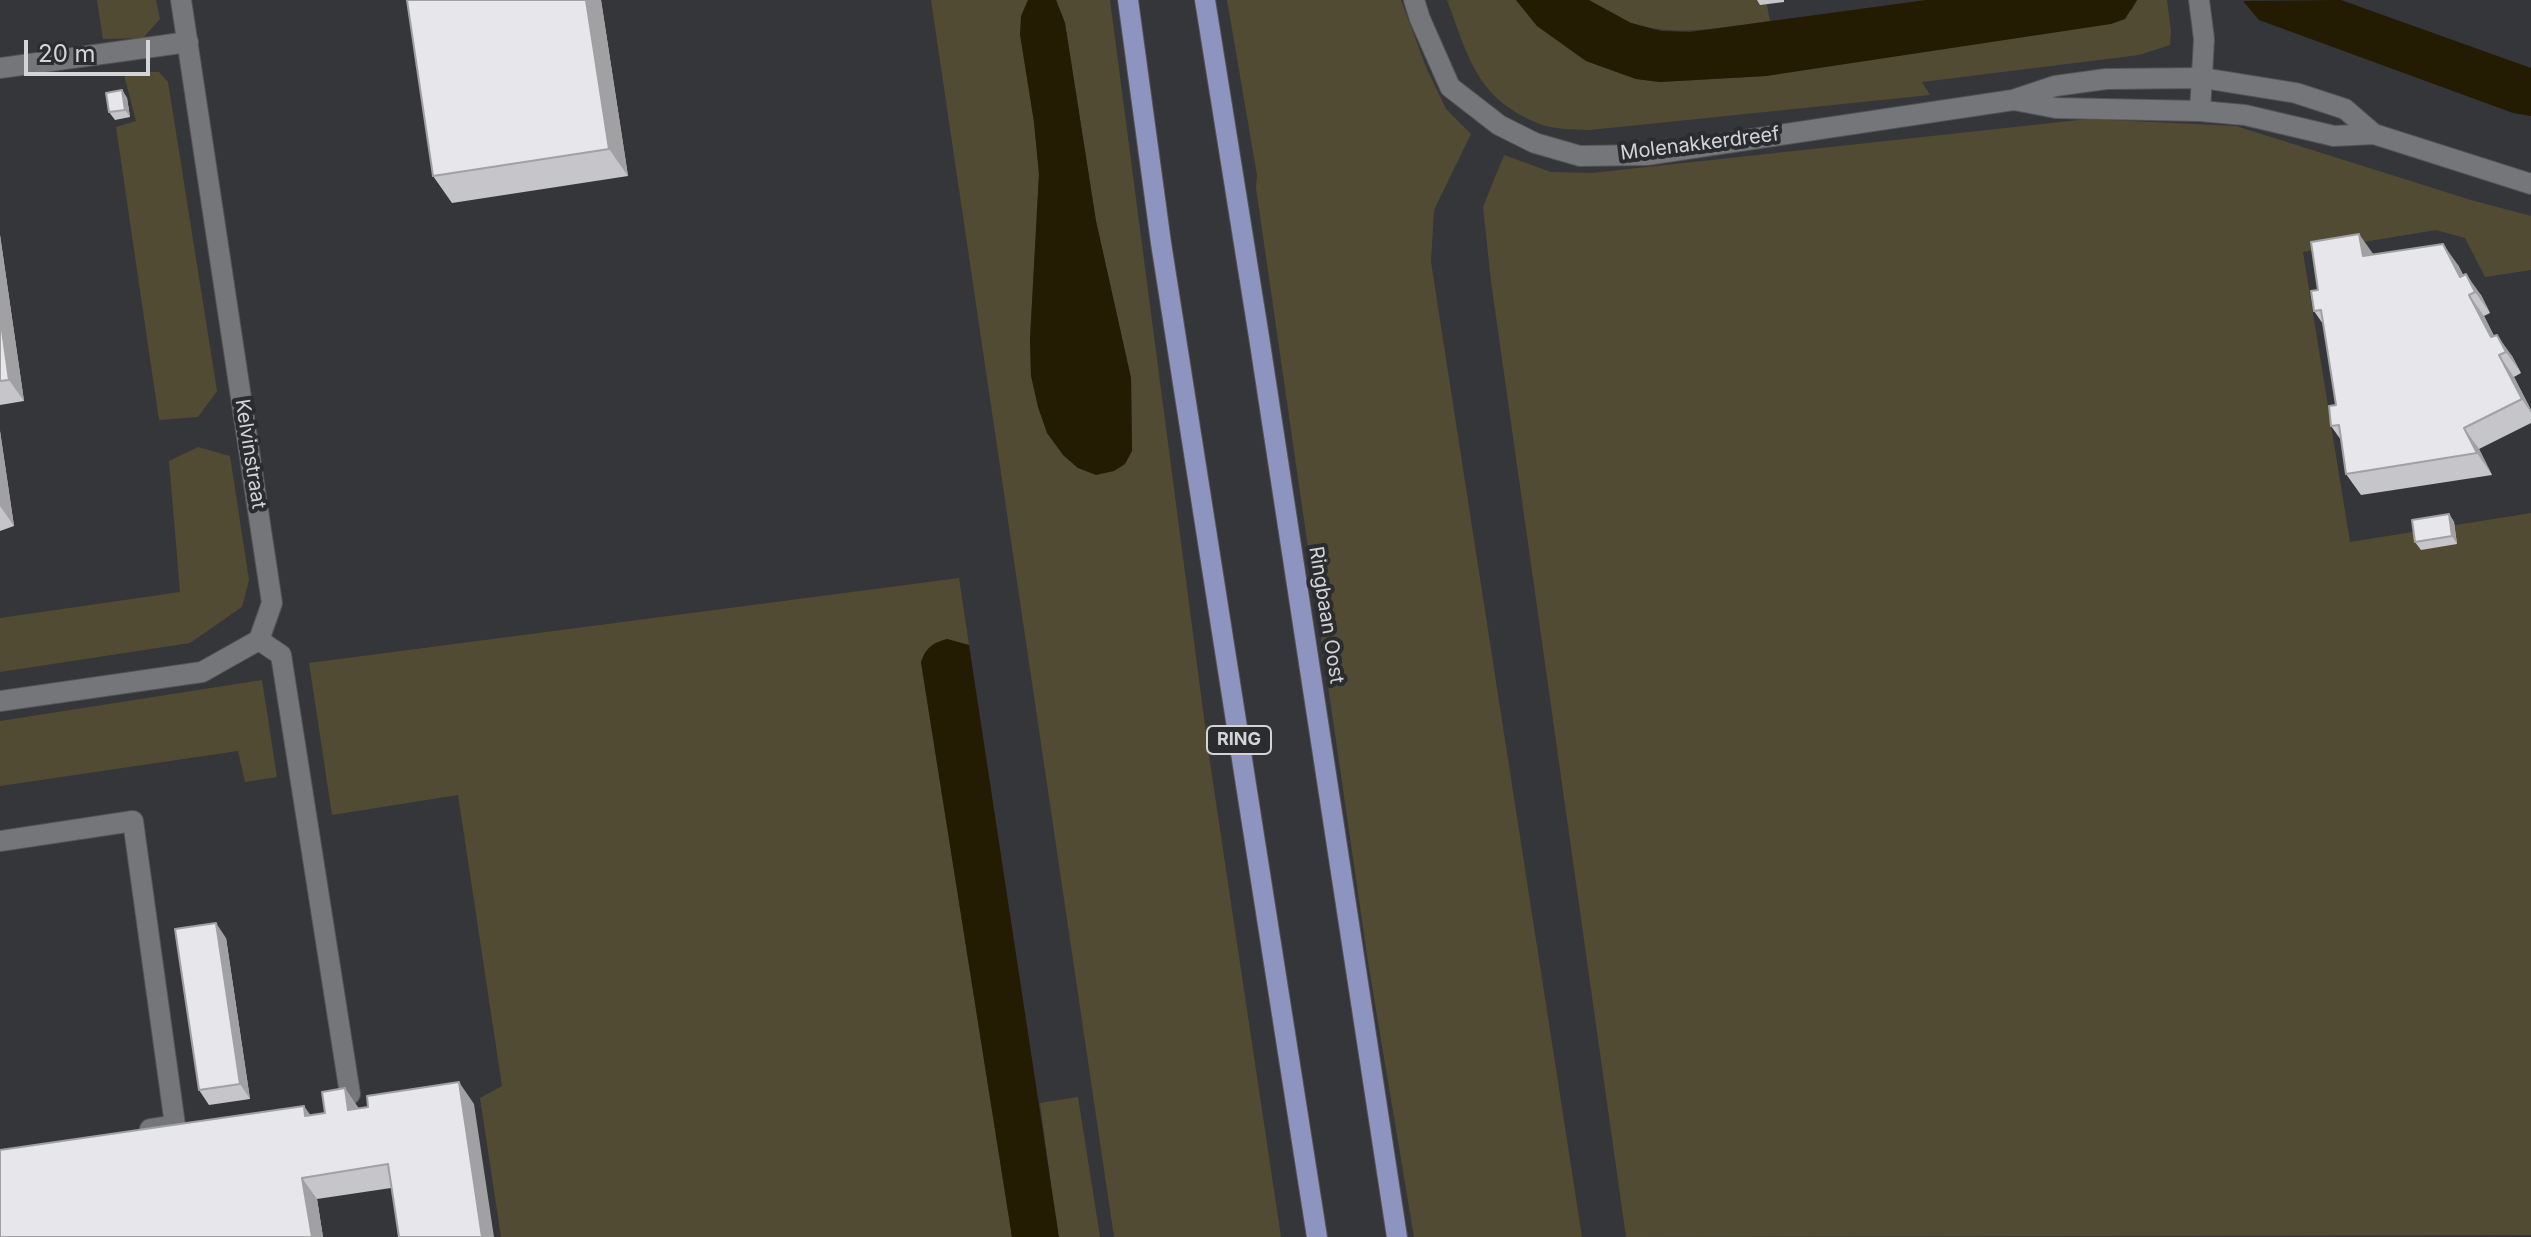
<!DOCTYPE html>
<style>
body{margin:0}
#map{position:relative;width:2531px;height:1237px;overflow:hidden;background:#353639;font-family:Inter,sans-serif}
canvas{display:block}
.scale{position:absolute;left:24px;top:40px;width:126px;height:36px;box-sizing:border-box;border:4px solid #d4d4d6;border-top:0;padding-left:10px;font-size:24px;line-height:28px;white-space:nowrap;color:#d4d4d6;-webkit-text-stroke:6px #2b2c2f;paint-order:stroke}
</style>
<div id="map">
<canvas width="2531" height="1237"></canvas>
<div class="scale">20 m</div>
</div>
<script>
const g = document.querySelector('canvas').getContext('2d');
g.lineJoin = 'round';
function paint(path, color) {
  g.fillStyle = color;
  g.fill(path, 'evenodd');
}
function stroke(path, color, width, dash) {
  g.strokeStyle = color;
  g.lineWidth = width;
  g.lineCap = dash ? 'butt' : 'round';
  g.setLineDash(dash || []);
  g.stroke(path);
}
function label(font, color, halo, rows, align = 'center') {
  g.font = font + ' Inter,sans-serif';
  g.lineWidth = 8;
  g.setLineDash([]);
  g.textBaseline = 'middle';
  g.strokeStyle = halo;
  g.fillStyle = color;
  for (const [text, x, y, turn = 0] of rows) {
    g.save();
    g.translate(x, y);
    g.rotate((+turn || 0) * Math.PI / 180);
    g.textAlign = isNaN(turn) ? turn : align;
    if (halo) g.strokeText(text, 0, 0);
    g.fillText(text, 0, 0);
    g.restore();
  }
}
paint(new Path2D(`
 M97,0h59l4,19 -17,19 -40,1z
 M931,0h97l-8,34 14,88 5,52 -9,165 1,37 32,79 15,13 54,-17 -1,-73 -35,-157 -31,-198 -9,-23h54l99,756 72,481h-167z
 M1227,0h174l25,67 20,42 25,25 -37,76 -3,52 151,975h-168l-46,-275 -112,-774 1,-13z
 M1447,0h69l21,26 49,35 50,18 24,3 106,-6 366,-66 5,-10h30l4,31 -1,14 -31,10 -217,27 8,13 -340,35c-15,-1 -35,0 -50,-6 -63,-25 -71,-65 -93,-124z
 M1589,0h177l4,21c-66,9 -124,23 -181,-21z
 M147,72h12l9,10 49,309 -19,26 -39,3 -43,-293 20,-6 -12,-46z
 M2088,119l148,7 235,74 60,16v54l-46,7 -20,-39 -29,-8 -133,22 47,290 181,-29v722l-905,2 -135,-956 -8,-74 21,-52 47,17 41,1z
 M198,447l32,9 19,124 -7,27 -52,36 -190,29v-54l180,-26 -11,-131z
 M959,578l10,67 -22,-6 -26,24 91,574h-511l-21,-139 22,-12 -44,-291 -126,20 -23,-152z
 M262,680l15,97 -32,5 -7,-31 -238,35v-65z
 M1078,1097l22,140h-42l-18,-134z`), '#524b33');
paint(new Path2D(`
 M1028,0h28l9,23 31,198 35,157 1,73 -7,13 -11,7 -18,4 -18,-7 -15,-13 -16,-22 -9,-26 -7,-31 -1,-37 9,-165 -5,-52 -14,-88 1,-18z
 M1516,0h73l42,23 30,8 29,1 236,-32h211l-12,19 -14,5 -345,52 -106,6 -24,-3 -50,-18 -49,-35z
 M2341,0l190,68v48l-18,-3 -254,-93 -16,-19z
 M947,639l22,6 90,592h-47l-91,-575c5,-14 11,-19 26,-23z`), '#231b02');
const lane = new Path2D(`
 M0,68l188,-26
 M259,640l22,15 69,439
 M0,841l133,-20 42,304 -25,4`);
const street = new Path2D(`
 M2199,0l5,39 -4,72
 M0,701l202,-29 57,-32 13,-37 -91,-603`);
const secondary = new Path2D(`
 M1414,0l6,19 30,68 49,38 36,18 45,13 66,-1 367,-55 42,-14 51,-7 97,-1 93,15 49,16 29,25
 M2014,100l42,8 144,3 45,4 89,21 40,-2 157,50`);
const primary = new Path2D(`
 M1128,0l33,243 156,994
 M1205,0l54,337 138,900`);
stroke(lane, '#545457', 22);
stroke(street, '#545457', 22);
stroke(secondary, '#545457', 22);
stroke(primary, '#545457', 22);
stroke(lane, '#75767a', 20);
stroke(street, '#75767a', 20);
stroke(secondary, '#75767a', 20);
stroke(primary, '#8e94c0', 20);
paint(new Path2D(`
 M407,0h194l27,176 -176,27 -19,-27z
 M1757,0h27v2l-24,3z
 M122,90l5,8 3,19 -15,3 -6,-8z
 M0,235l24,166 -24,4z
 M2373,254l85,11 5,10 18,20 9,18 -6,3 10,20 18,20 9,17 -7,4 17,33v13l-52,26 13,26 -131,20 -15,-21 -5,-34 -10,-14 5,-21 -13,-81 -9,-13 4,-21z
 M0,431l14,95 -14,5z
 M2449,514l5,8 3,22 -36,6 -6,-8z
 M226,938l24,161 -41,6 -10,-15z
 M474,1104l-83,84 -74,11 6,38h-323l311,-121 48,-8z`), '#c6c6ca');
paint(new Path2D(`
 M586,0h15l27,176 -19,-27z
 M122,90l5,8 3,19 -5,-7z
 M2359,234l15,21 -11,1z
 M0,235l24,166 -15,-21 -9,-64z
 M2443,244l15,21 15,28 -13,-16z
 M2466,274l15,21 9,18 -15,-21z
 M2469,295l15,21 19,38 -12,-17z
 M2497,335l15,21 9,17 -15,-21z
 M2499,355l15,22 17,33v3l-9,-14z
 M2464,428l15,21 13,26 -15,-22z
 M0,431l14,95 -14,-20z
 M2449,514l5,8 3,22 -5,-8z
 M216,923l10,15 24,161 -10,-15z
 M459,1082l15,22 20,133h-12z
 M345,1088l15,22h-12z
 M304,1106l15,21 -14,-11z
 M302,1178l15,21 6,38h-11z`), '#a1a1a4');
const building = new Path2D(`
 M407,0h179l23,149 -176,27z
 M122,90l3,20 -16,2 -3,-19z
 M2359,234l4,22 80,-12 17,33 6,-3 9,18 -6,3 22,42 6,-2 9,17 -7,3 23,44 -58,29 13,25 -131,21 -7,-49 -8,1 -2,-20 7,-1 -15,-95 -7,1 -3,-20 7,-1 -7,-48z
 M0,316l9,64 -9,1z
 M2449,514l3,22 -37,6 -3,-22z
 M216,923l24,161 -41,6 -24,-161z
 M459,1082l23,155h-83l-11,-73 -86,14 10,59h-312v-87l304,-44 1,10 20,-3 -3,-21 23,-4 3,22 20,-3 -1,-11z`);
paint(building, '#e6e6eb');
stroke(building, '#a1a1a4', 2);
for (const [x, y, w] of [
 [1239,740,64]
]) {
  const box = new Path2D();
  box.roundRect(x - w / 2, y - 14, w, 28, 6);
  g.fillStyle = '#2b2c2f';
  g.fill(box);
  stroke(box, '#d4d4d6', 2);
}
label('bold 18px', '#d4d4d6', null, [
 ["RING",1239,740]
]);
label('20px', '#d4d4d6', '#2b2c2f', [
 ["Molenakkerdreef",1700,144,-7],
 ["Kelvinstraat",250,454,81],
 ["Ringbaan Oost",1326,615,81]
]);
</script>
